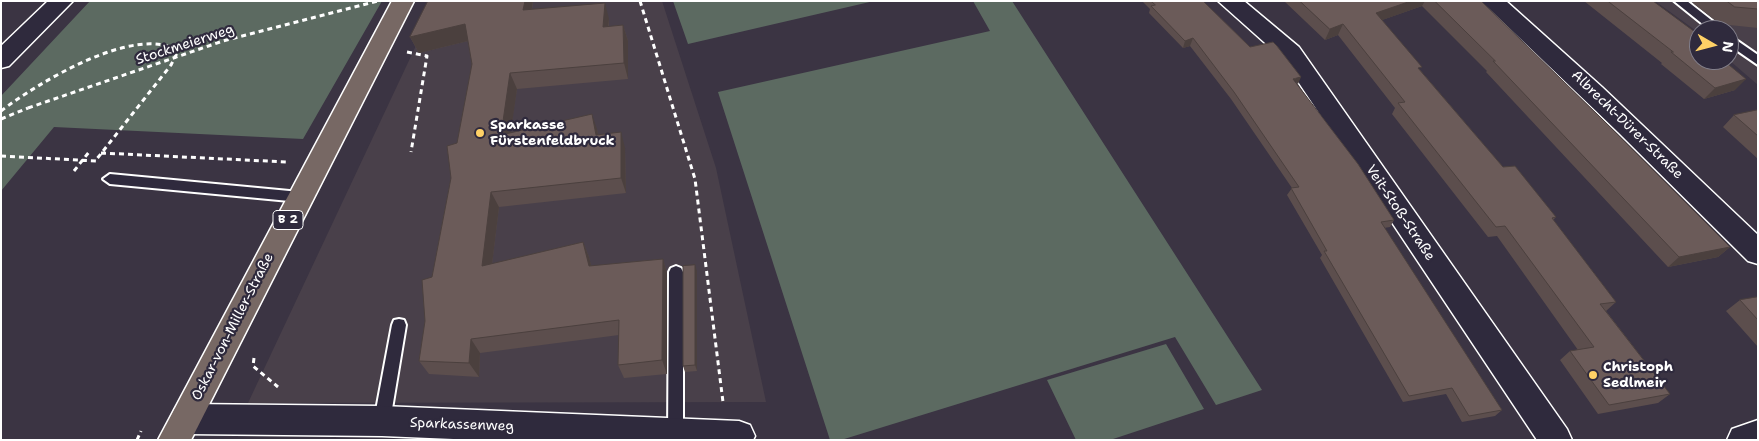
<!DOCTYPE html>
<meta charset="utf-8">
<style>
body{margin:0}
#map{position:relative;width:1759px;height:441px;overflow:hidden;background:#3b3443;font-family:"Shantell Sans",sans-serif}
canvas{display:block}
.frame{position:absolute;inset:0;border:2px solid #fff;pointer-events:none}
.north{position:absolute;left:1689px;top:20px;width:50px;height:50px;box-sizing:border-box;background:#2f2a3d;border:1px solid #827f8b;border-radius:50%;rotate:98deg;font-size:14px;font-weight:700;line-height:20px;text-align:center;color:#fff}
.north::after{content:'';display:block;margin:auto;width:18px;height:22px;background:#ffd166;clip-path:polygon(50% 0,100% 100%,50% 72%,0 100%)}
</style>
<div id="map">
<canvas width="1759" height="441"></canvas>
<div class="frame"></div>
<div class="north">N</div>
</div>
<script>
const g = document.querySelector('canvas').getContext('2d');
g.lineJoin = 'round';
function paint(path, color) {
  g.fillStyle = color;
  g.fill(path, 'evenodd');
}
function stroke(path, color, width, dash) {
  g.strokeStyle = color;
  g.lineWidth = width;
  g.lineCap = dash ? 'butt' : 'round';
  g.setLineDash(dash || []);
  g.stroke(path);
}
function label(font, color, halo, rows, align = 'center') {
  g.font = font + ' "Shantell Sans",sans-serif';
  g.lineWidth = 4.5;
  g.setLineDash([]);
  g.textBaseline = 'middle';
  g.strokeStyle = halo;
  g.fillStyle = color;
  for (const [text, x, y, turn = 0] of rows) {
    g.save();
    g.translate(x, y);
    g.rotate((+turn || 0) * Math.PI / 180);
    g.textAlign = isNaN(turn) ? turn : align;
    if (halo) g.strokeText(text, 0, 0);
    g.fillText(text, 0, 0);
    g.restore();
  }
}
paint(new Path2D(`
 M437,1h225l54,167 50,234 -518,1z
 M1655,1h103v84l-29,-25v-30h-30v3z`), '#49404a');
paint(new Path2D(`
 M90,1h292l-79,138 -249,-12 -53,64v-95z
 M673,1h201l-186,43z
 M973,1h39l250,389 -46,15 -41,-68 -334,103h-11l-112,-348 272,-61z
 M1166,344l38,65 -94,31h-34l-29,-60z`), '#5c6a61');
const lane = new Path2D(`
 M1674,1h13l37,29h-14z
 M1729,35l29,20v10l-29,-20z
 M110,174l190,18 7,5 -7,5 -190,-18 -7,-5z
 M676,266l5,2 2,4v165l-1,3h-14l1,-168 2,-4z
 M399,319l5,1 2,5 -16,96 -2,5 -6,2 -6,-2 -2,-5 18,-96 2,-5z`);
const street = new Path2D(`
 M48,1h25l-64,65 -8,2v-22z
 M1218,1h26l55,46 268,382 5,11h-35l-254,-381z
 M1481,1h25l96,86 156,148v29l-10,-3 -130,-129z
 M186,404l196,2 357,15 11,4 5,11 -2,4h-276l-95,-4 -196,-2 -11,-5 -5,-10 5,-10z
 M1758,420v20h-31l5,-11z`);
const primary = new Path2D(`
 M392,1h22l-223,439h-33z`);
stroke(lane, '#fff', 4);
stroke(street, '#fff', 3);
stroke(primary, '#fff', 3);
stroke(new Path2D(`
 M640,1l55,178 28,223
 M407,52l20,4 -16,96
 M1,111c35,-27 135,-88 177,-60l-7,14 -75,95
 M1,119l27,-11
 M101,153l186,9
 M1,156l95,5
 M74,171l15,-19
 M254,358l-1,8 25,21
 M137,440l4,-9`), '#fff', 3, [5, 4]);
paint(lane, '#2f2a3d');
paint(street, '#2f2a3d');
paint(primary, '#776864');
stroke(new Path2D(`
 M28,108l195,-67 155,-40`), '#fff', 3, [5, 4]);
paint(new Path2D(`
 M533,1l-1,8 77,10v8l14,-2 5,16v38l-111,10 -7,44 87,-4 1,5 27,14 1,45 -127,14 -7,57 91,-22 6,15 2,9 72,-7 4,14v101l-43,4 -6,-13 1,-30 -139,18 -1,24 -50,-3 -10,-13 13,-84 19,-99 21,-114 -4,-23 -49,12 -9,-16z
 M1142,1h61l47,46 47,37 97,136 -4,7 -6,1 118,182 -7,6 -33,6 -16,-28 -43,8 -83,-144 2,-3 -35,-60 5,-7 -61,-89 -41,-53 -7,2 -34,-35 1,-4z
 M1284,1h197l249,246 -12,10 -50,10 -182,-195 1,-1 -65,-65 -40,14 38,50 83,97 53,50 -3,3 63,82 -10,9 64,83 -12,9 -60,11 -38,-54 10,-9 8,-1 -81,-114 -9,1 -96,-123 3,-6 -57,-73 -13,5z
 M1584,1h69l82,89 -31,9 -43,-35 1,-1z
 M1692,1h66v27l-38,-4 -26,-20z
 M1758,110v49l-35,-32 11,-12z
 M697,271v100l-12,1 -2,-6z
 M1758,297v50l-32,-36 14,-11z`), '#5c4e4d');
paint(new Path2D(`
 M525,1h8l-4,25 -6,-16z
 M1411,1h14l-3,5 -51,18 5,-11z
 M605,3l4,16 -2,24 -4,-16z
 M465,24l7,16 -53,13 -9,-16z
 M1343,24l-5,11 -13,5 5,-11z
 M623,25l5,16v38l-4,-16z
 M1193,38l-3,8 -7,2 2,-7z
 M510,73l7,16 -9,62 -7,-16z
 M1301,77l-3,7 -5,-5z
 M1746,79l-11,11 -31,9 11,-11z
 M592,114l5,15 4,21 -5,-15z
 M621,132l4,16 1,45 -5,-15z
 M491,192l8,15 -9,74 -8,-15z
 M583,242l6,15 6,24 -6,-15z
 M1730,247l-12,10 -50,10 11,-10z
 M663,259l4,14v101l-5,-14z
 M695,265l2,6v100l-2,-6z
 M471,339l9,14 -1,24 -10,-14z`), '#4b403e');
const building = new Path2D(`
 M428,1h97l-2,9 82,-7 -2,24 20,-2 1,38 -114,10 -9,62 91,-21 4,21 25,-3v46l-130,14 -9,74 101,-24 6,24 74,-7 -1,101 -44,5 1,-45 -148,19 -2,24 -50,-2 6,-40 -3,-41 10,-3 19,-99 -4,-32 10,-3 15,-79 -7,-40 -55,13z
 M1151,1h52l47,46 23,-5 4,4 24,31 -8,2 65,85 36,56 -13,2 121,188 -33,6 -17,-28 -43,8 -85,-145h3l-36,-63 8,-1 -65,-95 -41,-54 -8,3 -34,-35 4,-1z
 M1300,1h111l-35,12 46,54 -4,1 85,99 12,-1 41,51 -4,1 64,84 -16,2 70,90 -61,11 -39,-54 24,-4 -89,-121 -9,1 -98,-124 7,-1 -62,-78 -13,5z
 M1435,1h46l119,116 130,130 -51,10 -186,-196h2z
 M1608,1h45l46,34v25h24l23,19 -31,9 -44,-36h2z
 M1727,1h31v8l-23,-2z
 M1758,110v26l-24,-21z
 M695,265v100l-12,1v-100z
 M1758,297v23l-18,-20z`);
paint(building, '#6b5b59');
stroke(building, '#4b403e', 1);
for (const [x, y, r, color] of [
 [480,133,5,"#ffd166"],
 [1593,375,5,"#ffd166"]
]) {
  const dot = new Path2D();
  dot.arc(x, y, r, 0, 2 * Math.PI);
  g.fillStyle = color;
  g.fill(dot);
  stroke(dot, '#2f2a3d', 2);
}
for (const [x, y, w] of [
 [288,220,30]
]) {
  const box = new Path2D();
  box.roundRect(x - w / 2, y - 9.5, w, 19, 4);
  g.fillStyle = '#2f2a3d';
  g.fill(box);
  stroke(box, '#fff', 1);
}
label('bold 12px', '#fff', null, [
 ["B 2",288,220]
]);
label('14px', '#fff', '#2f2a3d', [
 ["Stockmeierweg",185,45,-18],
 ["Albrecht-Dürer-Straße",1627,125,44],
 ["Veit-Stoß-Straße",1400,213,56],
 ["Oskar-von-Miller-Straße",233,327,-63],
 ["Sparkassenweg",462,425,2]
]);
label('bold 14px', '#fff', '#2f2a3d', [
 ["Sparkasse",490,125],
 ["Fürstenfeldbruck",490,141],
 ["Christoph",1603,367],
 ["Sedlmeir",1603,383]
], 'left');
</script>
